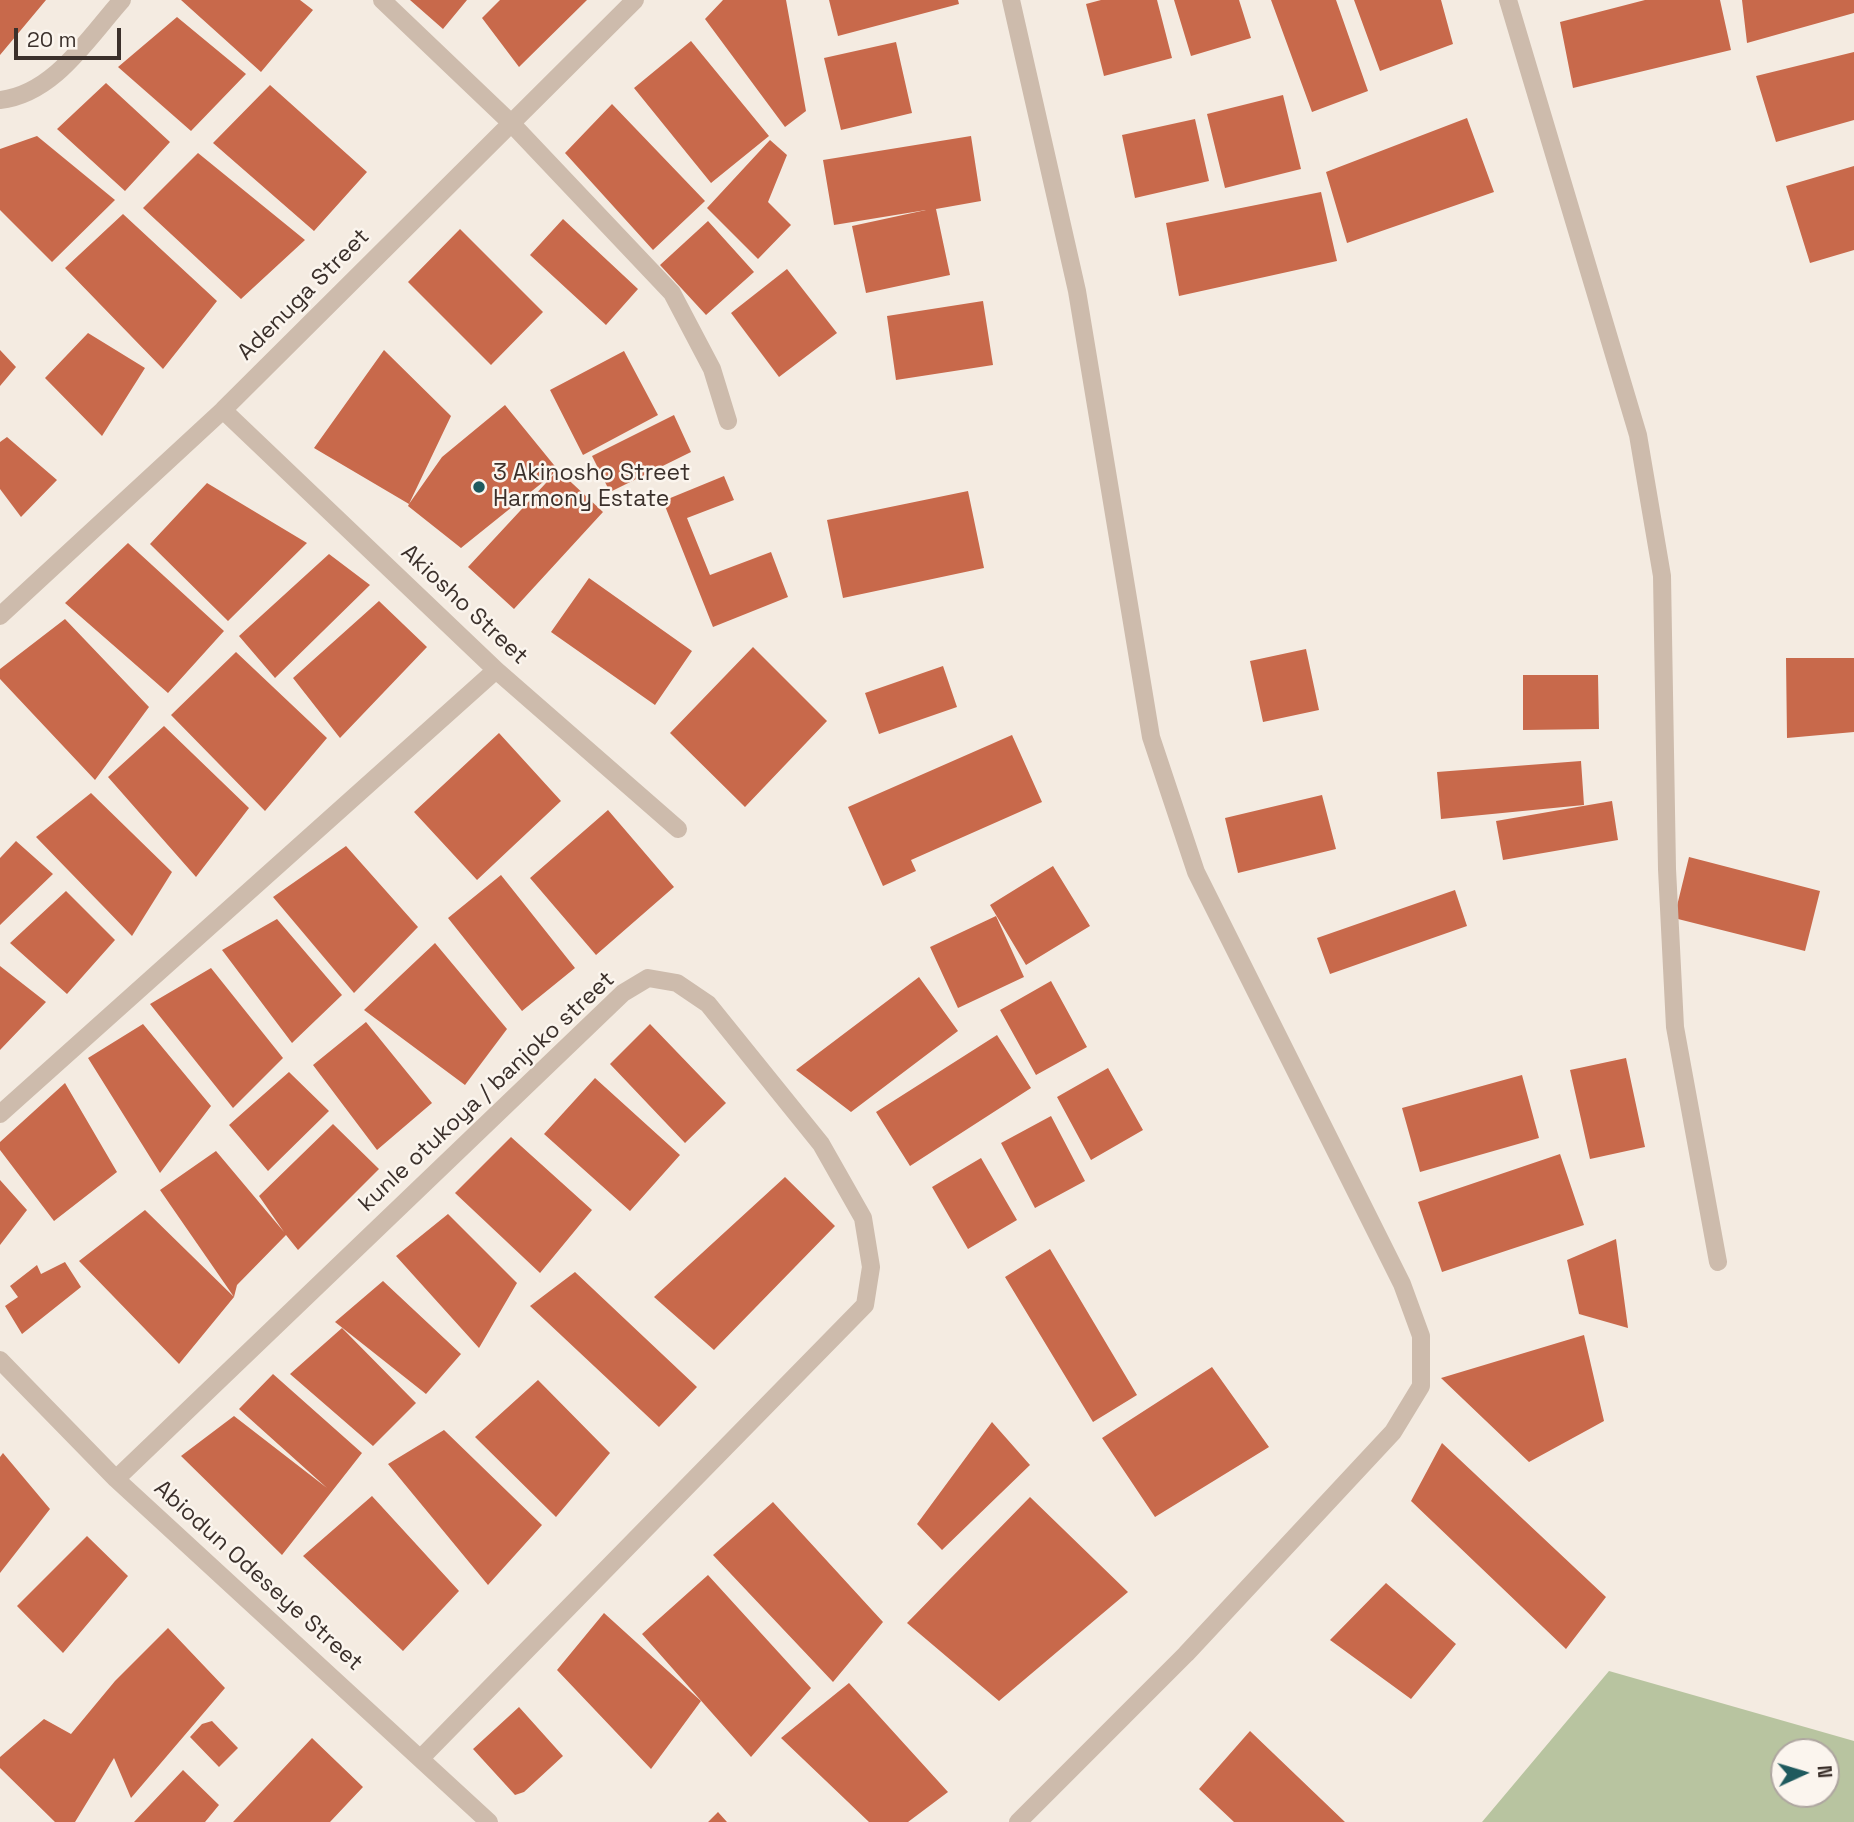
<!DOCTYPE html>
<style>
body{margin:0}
#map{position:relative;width:1854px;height:1822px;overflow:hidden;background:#f4ebe1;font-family:"Space Grotesk",sans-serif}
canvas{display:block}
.north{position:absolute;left:1770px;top:1738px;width:70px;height:70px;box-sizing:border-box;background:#fbf5ee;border:2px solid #aea6a0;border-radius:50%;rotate:86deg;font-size:19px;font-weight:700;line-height:28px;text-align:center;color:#3b302b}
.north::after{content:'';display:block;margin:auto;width:24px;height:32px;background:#1f5a5e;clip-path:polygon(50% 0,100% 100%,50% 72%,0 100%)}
.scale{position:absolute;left:14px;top:28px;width:107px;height:32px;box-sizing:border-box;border:4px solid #3b302b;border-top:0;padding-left:9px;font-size:21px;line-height:24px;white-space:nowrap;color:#3b302b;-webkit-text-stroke:5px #fbf5ee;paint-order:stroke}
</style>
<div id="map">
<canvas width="1854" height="1822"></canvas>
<div class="north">N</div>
<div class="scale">20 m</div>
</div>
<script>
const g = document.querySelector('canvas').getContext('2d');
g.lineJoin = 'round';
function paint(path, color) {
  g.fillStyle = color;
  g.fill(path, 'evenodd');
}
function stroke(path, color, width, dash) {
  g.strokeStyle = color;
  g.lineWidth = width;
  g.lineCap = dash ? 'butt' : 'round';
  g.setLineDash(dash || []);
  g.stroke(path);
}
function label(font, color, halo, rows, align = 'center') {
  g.font = font + ' "Space Grotesk",sans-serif';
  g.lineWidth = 5;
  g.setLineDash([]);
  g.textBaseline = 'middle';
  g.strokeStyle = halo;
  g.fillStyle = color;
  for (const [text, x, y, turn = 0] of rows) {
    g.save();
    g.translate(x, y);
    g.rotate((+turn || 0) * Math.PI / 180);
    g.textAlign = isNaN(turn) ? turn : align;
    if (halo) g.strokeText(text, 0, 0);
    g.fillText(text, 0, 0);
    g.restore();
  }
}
paint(new Path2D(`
 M1609,1671l245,70v81h-372zM1784,1752h42v42h-42z`), '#b8c4a0');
paint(new Path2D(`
 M0,0h46l-46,55z
 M181,0h119l13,10 -52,62z
 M410,0h57l-24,29z
 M500,0h87l-68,67 -37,-49z
 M723,0h63l20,111 -21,16 -80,-108z
 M829,0h129l1,4 -121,32z
 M1101,0h56l15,58 -68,18 -18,-72z
 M1174,0h65l12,38 -60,18z
 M1271,0h65l32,91 -56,21z
 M1354,0h87l12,44 -73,27z
 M1645,0h75l11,50 -158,38 -13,-66z
 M1742,0h112v13l-107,30z
 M177,17l69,57 -55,57 -73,-64z
 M691,41l78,95 -58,47 -77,-95z
 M896,42l16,71 -71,17 -17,-72z
 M1854,52v68l-78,22 -20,-66z
 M106,83l64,59 -45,49 -68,-62z
 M270,85l97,87 -53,59 -101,-88z
 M1283,95l18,74 -76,19 -18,-74z
 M612,104l93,97 -52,49 -88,-97z
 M1467,118l27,74 -147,51 -21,-71z
 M1195,119l14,62 -74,17 -13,-63z
 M37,136l78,64 -63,62 -52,-52v-61z
 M971,136l10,65 -45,8 14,66 -84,18 -14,-67 74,-16 -92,15 -11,-65z
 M770,140l17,15 -19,47 23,23 -33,34 -51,-51z
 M198,153l107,87 -64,59 -98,-91z
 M1854,166v84l-44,13 -24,-77z
 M1321,192l16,69 -158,35 -13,-73z
 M123,214l94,87 -54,68 -98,-101z
 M563,219l75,70 -32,36 -76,-70z
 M708,221l46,51 -48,43 -46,-50z
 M460,229l83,83 -52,53 -83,-83z
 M787,269l50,64 -58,44 -48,-64z
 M983,301l10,64 -97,15 -9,-64z
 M88,333l57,35 -43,68 -57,-58z
 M0,350l16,17 -16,19z
 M384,350l67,66 -42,88 33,-47 63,-52 53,65 -97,78 -53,-42 1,-2 -95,-56z
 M624,351l34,64 -75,40 -33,-65z
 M674,415l17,37 -81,40 -18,-36z
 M7,437l50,43 -36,37 -21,-28v-47z
 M558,470l45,42 -89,97 -46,-42z
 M724,476l10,24 -47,18 23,57 61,-23 17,45 -75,30 -50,-126z
 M207,483l100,60 -79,78 -78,-77z
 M968,491l16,77 -141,30 -16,-78z
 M128,543l96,88 -56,62 -103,-90z
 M329,554l41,31 -95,93 -36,-42z
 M589,578l103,73 -37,54 -104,-73z
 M379,601l48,46 -87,91 -47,-60z
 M65,619l84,88 -54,73 -95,-101v-10z
 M753,647l74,74 -82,86 -75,-74z
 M1306,649l13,61 -56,12 -13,-61z
 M236,652l91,86 -62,73 -94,-96z
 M1786,658h68v74l-67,6z
 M943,666l14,41 -78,27 -14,-41z
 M1523,675h75l1,54 -76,1z
 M164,726l85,82 -53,69 -88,-100z
 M499,733l62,68 -84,79 -63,-68z
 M1012,735l30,67 -131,58 5,11 -33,15 -35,-79z
 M1581,761l3,44 -143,14 -4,-47z
 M91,793l81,79 -40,64 -96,-99z
 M1322,795l14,54 -98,24 -13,-55z
 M1612,801l6,39 -115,20 -7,-39z
 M608,810l66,77 -78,68 -66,-77z
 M16,841l37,33 -53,51v-67z
 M346,846l72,81 -64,66 -81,-96z
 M1689,857l131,34 -15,60 -131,-33z
 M1053,866l37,60 -64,39 -36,-60z
 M501,875l74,93 -53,43 -74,-93z
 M1455,890l12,36 -137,48 -13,-36z
 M66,891l49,49 -48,54 -57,-51z
 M996,916l28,61 -66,31 -28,-61z
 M277,919l65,76 -50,48 -70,-93z
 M435,943l72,86 -42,56 -101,-75z
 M0,966l46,36 -46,48z
 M211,968l72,90 -50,50 -83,-104z
 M919,977l39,54 -107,81 -55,-42z
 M1051,981l36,66 -51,28 -36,-65z
 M366,1022l66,81 -55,47 -64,-85z
 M143,1024l68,82 -51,67 -72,-115z
 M650,1024l76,79 -41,40 -75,-79z
 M997,1035l34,53 -121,78 -34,-54z
 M1626,1058l19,89 -55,12 -20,-89z
 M1108,1068l35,62 -52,30 -34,-63z
 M289,1072l40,39 -61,60 -39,-46z
 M1522,1075l17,63 -119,34 -18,-64z
 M595,1078l85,77 -50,56 -86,-77z
 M65,1083l52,89 -63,49 -54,-71v-8z
 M1051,1116l34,65 -50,27 -34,-65z
 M333,1124l46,45 -81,81 -12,-15 -49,50 -3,12 -55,67 -100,-103 66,-51 89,87 -74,-107 56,-39 68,81 -25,-36z
 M511,1137l81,73 -52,63 -85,-80z
 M1560,1154l24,71 -142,47 -24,-70z
 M981,1158l36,62 -49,29 -36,-62z
 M785,1177l50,49 -121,124 -60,-53z
 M0,1180l27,30 -27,35z
 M448,1214l69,69 -38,65 -83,-92z
 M1616,1239l12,89 -49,-14 -12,-54z
 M1050,1249l87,146 -44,27 -88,-145z
 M65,1262l16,25 -59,47 -17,-28 13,-9 -8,-11 27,-21 4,9z
 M575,1272l122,115 -38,40 -129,-121z
 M383,1281l78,73 -35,40 -91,-72z
 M342,1328l74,75 -43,43 -83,-72z
 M1584,1335l20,86 -75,41 -88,-84z
 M1212,1367l57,80 -114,70 -53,-79z
 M273,1374l89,79 -80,102 -101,-99 53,-40 93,72 -88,-79z
 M538,1380l72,73 -54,64 -81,-80z
 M992,1422l38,43 -88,85 -25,-26z
 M444,1430l98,95 -54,60 -100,-121z
 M1442,1443l164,154 -40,52 -155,-148z
 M3,1453l47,56 -50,64v-116z
 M372,1496l87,95 -56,60 -100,-95z
 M1030,1497l98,95 -129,109 -92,-78z
 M773,1502l110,120 -50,60 -120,-127z
 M87,1536l41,40 -65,77 -46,-47z
 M708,1575l103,113 -60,69 -109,-123z
 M1386,1583l70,61 -45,55 -81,-59z
 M604,1613l97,88 -50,68 -94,-99z
 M168,1628l57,60 -94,110 -17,-40 -39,64h-20l-55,-54v-11l44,-38 27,15 44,-53z
 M849,1683l99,109 -40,30h-39l-88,-84z
 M519,1707l44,49 -39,36 -9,3 -42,-46z
 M212,1721l26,27 -19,19 -29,-30 12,-13z
 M1250,1731l95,91h-111l-35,-33z
 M312,1738l51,49 -33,35h-97z
 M183,1770l36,35 -14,17h-71z
 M718,1812l9,10h-19z`), '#c8694b');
stroke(new Path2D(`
 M382,0l129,123 161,170 40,76 16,52
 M1011,0l66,291 74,446 45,135 206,412 19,52v50l-28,46 -207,222 -168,168
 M1508,0l130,435 24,141 5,293 8,158 43,235
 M0,100c54,-6 88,-62 122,-100
 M223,410l273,260 182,159
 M0,616l223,-206 412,-410
 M0,1114l496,-444
 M0,1360l116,119 373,343
 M116,1479l507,-486 25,-15 29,5 31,21 113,140 42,74 8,49 -6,38 -444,453`), '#cdbbac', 18);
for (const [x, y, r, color] of [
 [479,487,7,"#1f5a5e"]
]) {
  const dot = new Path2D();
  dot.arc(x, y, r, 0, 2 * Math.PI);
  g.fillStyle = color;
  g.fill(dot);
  stroke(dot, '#fbf5ee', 2.5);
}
label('23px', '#3b302b', '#fbf5ee', [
 ["Adenuga Street",304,295,-45],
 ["Akiosho Street",464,605,43],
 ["kunle otukoya / banjoko street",487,1092,-43],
 ["Abiodun Odeseye Street",258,1576,42]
]);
label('23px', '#3b302b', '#fbf5ee', [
 ["3 Akinosho Street",493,474],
 ["Harmony Estate",493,500]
], 'left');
</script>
